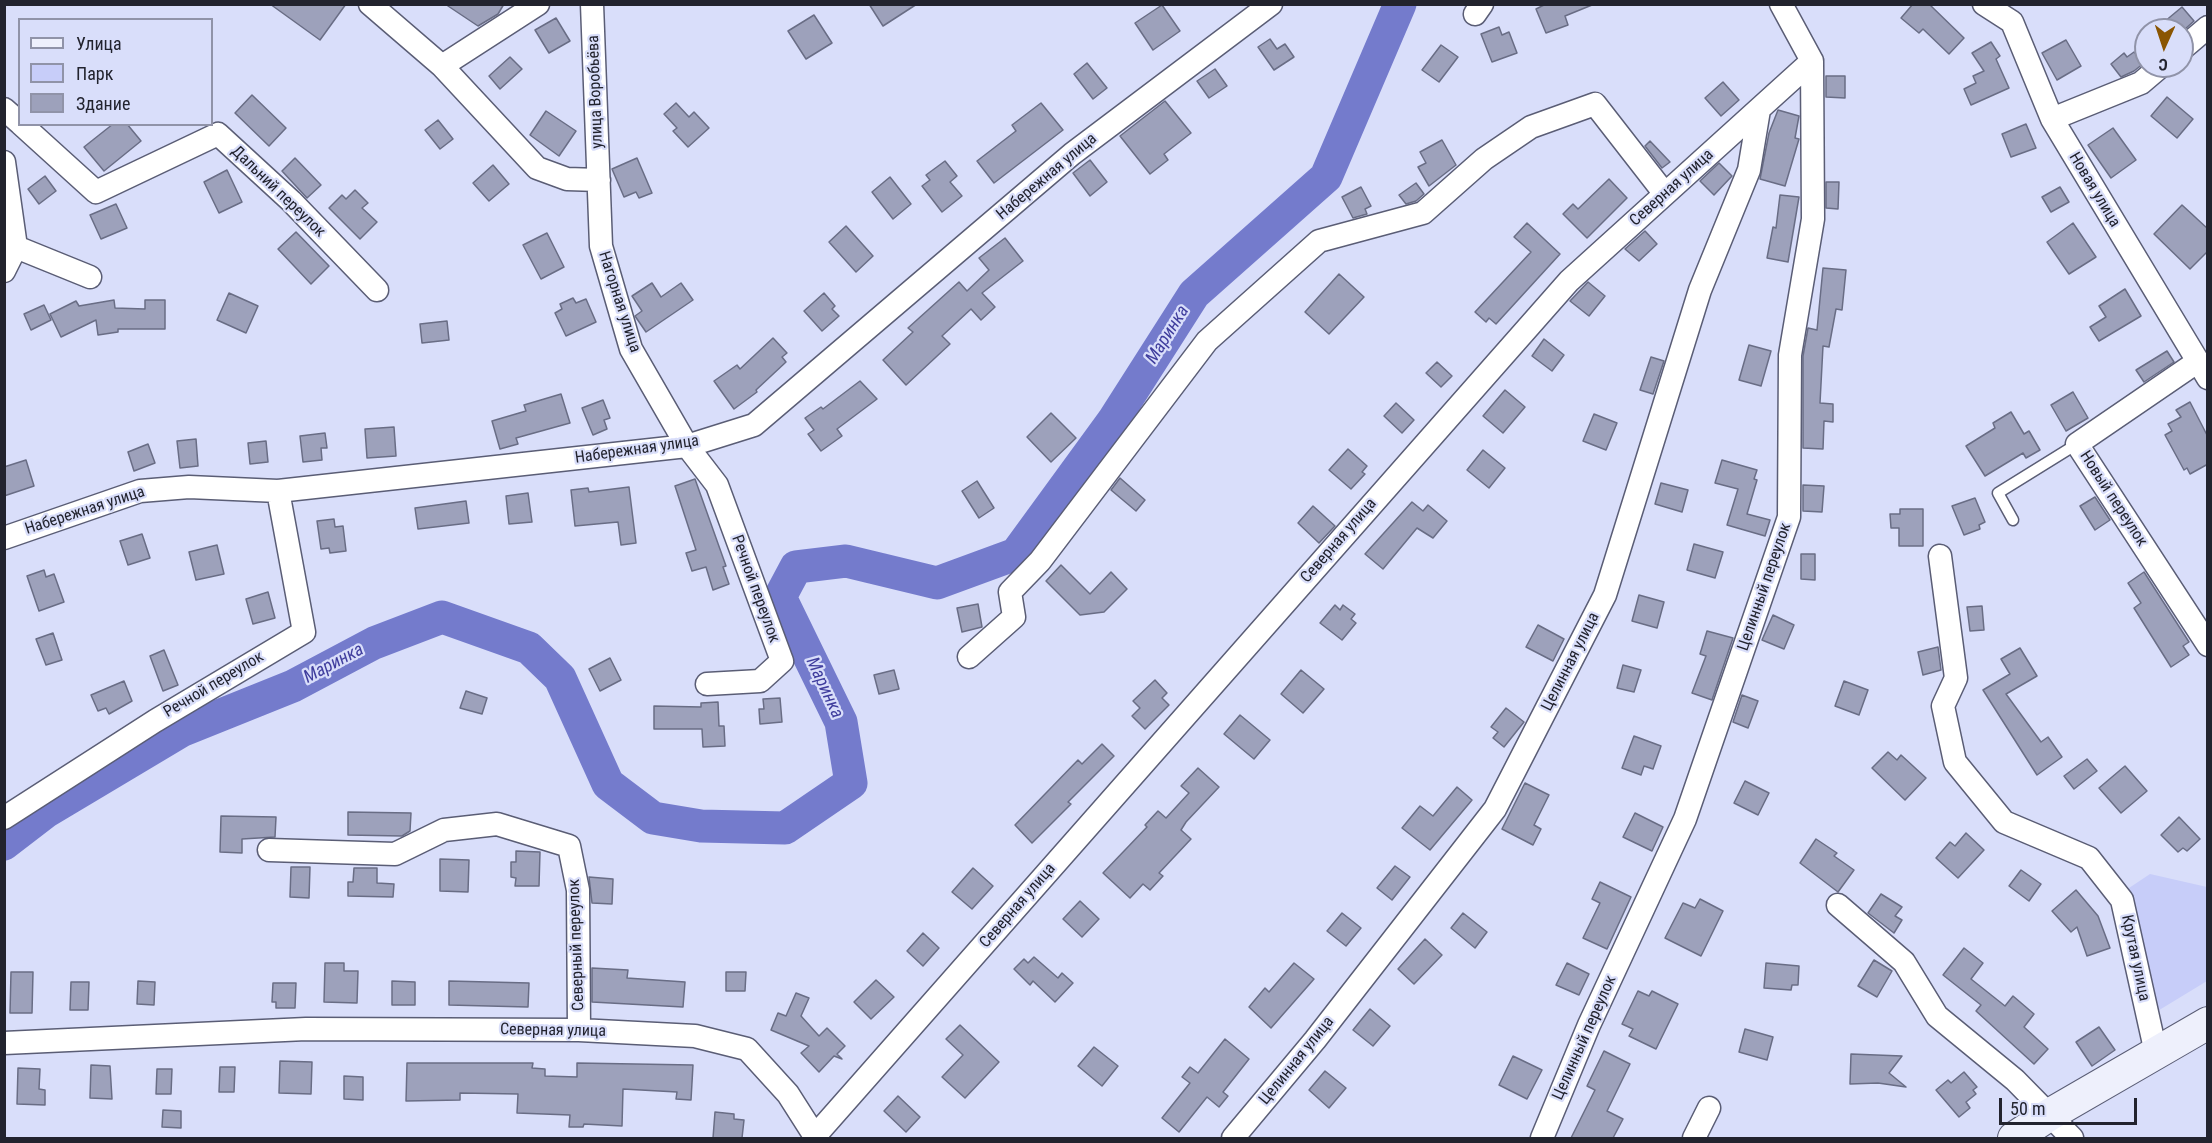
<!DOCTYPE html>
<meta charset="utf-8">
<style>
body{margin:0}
#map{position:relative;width:2212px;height:1143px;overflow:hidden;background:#d9defa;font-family:"Roboto Condensed",sans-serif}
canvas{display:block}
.frame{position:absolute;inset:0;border:6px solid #22232e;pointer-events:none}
.legend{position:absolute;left:18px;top:18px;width:195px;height:108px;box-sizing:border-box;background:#d9defa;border:2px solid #9093a8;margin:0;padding:8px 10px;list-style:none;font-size:18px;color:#22232e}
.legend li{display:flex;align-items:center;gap:12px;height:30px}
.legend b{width:30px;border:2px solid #9093a8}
.north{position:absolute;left:2134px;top:18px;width:60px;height:60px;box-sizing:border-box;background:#d9defa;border:2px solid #9093a8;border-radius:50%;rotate:183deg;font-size:16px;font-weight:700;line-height:24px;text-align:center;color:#22232e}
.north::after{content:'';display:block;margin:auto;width:21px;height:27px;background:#8a5502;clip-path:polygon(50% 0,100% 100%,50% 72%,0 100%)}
.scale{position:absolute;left:1999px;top:1098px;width:138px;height:27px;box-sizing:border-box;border:3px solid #22232e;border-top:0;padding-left:8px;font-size:18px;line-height:21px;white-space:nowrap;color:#22232e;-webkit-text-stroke:4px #d9defa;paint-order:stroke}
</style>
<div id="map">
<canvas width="2212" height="1143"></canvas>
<div class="frame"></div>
<ul class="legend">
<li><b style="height:8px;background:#eef0fc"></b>Улица</li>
<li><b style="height:16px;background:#c7cdf9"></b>Парк</li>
<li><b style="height:16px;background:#9da1bb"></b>Здание</li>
</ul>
<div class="north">С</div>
<div class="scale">50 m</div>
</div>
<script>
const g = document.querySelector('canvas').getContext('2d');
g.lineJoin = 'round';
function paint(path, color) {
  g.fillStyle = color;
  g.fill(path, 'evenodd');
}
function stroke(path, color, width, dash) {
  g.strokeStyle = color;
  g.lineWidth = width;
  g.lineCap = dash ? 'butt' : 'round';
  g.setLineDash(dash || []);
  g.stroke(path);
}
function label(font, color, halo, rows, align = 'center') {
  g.font = font + ' "Roboto Condensed",sans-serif';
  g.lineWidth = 4.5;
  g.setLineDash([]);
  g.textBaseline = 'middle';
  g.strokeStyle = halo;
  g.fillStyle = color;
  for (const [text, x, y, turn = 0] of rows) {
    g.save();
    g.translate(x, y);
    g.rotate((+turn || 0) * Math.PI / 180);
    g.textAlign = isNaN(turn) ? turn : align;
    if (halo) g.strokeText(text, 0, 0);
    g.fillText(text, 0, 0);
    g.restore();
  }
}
paint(new Path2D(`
 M2150,874l57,13v94l-51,31 -27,-124z`), '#c7cdf9');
stroke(new Path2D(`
 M4,844l43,-33 134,-80 112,-45 81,-43 68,-26 87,31 31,30 48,106 45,34 48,8 84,2 66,-45 -10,-61 -61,-125 16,-30 50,-6 91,22 79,-29 97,-133 81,-127 132,-117 74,-173`), '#747bcc', 33);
const building = new Path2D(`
 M270,4h76l-26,36z
 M445,4h59l-6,10 -20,12z
 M869,4h48l-34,22z
 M1546,4h46v1l-27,11 3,9 -22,8 -10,-24z
 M1913,4h16l35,34 -15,16 -26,-25 -4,4 -18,-15z
 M1162,5l18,26 -27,19 -18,-27z
 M2182,7l12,14 -10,9h-13l-7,-8z
 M814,15l18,28 -26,16 -18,-28z
 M556,18l14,23 -21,12 -14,-23z
 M1499,27l3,8 7,-3 8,21 -25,9 -11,-28z
 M1270,39l7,10 8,-5 9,13 -20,13 -16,-23z
 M2066,40l15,26 -24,14 -15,-27z
 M1991,42l9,14 -4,3 13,29 -38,17 -7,-16 12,-6 -3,-7 11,-5 -12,-18z
 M1441,45l17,12 -19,25 -17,-12z
 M2134,52l10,11 -10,8 -13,6 -10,-13 13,-11 3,4z
 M510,57l12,12 -22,20 -11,-13z
 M1087,63l20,25 -14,11 -19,-25z
 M1215,69l12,17 -18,12 -12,-17z
 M1826,76h19v22l-19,-1z
 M1723,82l16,18 -18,16 -16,-18z
 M252,95l34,33 -17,18 -34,-33z
 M2167,97l26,22 -16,19 -26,-22z
 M1165,101l26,32 -27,21 4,6 -18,14 -30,-38z
 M676,103l13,14 5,-5 15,16 -21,19 -15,-16 4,-3 -13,-14z
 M1041,103l22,27 -69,53 -17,-22 39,-30 -4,-6z
 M1778,110l21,6 -4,22 4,1 -14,47 -25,-7 9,-46z
 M546,111l30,20 -17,25 -29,-21z
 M438,120l15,19 -13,10 -15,-19z
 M113,124h14l14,17 -37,30 -20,-24z
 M2026,124l10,24 -25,9 -9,-23z
 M2113,128l23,32 -25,18 -23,-33z
 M1442,140l14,25 -27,21 -11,-19 8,-4 -6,-11z
 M1650,141l20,21 -8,6 -17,-22z
 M295,158l26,27 -14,13 -25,-27z
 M637,158l15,35 -13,5 -3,-6 -12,5 -12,-28z
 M1090,160l17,22 -17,14 -17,-23z
 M945,161l12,15 -7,6 12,14 -20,16 -20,-26 8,-6 -4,-5z
 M1719,163l13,13 -18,19 -14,-14z
 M493,165l16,19 -20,17 -16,-18z
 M227,170l15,32 -23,11 -15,-31z
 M45,176l11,15 -17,13 -11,-15z
 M890,177l21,27 -18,15 -21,-27z
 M1609,179l18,19 -40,40 -24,-24 10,-10 5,5z
 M1826,182h13l-1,27 -12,-1z
 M1416,183l8,11 -8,7 -10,3 -7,-9z
 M1361,187l10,19 -6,3 2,5 -14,4 -11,-21z
 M2060,187l9,15 -18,10 -9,-15z
 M355,190l13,13 -6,5 15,14 -17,17 -31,-31 13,-13 4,4z
 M1780,195l19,2 -11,65 -21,-4 6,-31 3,1z
 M116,204l11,24 -26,11 -11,-24z
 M2182,205l26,24v22l-18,18 -36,-35z
 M1527,223l33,31 -64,70 -7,-6 -3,4 -11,-10 56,-60 -17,-15z
 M2073,223l23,34 -27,17 -22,-32z
 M846,226l27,30 -17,16 -27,-30z
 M1645,231l12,13 -18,17 -14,-12z
 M296,232l33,34 -18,18 -33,-35z
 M547,233l17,34 -23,12 -18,-34z
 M1005,238l18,23 -41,32 13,14 -14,13 -10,-11 -29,27 8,8 -44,41 -23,-25 30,-28 -5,-4 51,-46 8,9 22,-21 -10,-12z
 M1823,268l23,2 -4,40 -6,-1 -7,38 -6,-1 -3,57 13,1v18l-9,-1 -1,28 -20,-1v-92l5,-28 9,2z
 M1339,274l25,23 -35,37 -24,-22z
 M1588,282l17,14 -16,20 -19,-15z
 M652,283l9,14 20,-14 12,17 -47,32 -11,-16 7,-5 -10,-15z
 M2125,289l16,27 -42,25 -9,-14 16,-10 -7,-11z
 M229,293l29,13 -12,27 -29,-13z
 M824,293l11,13 -3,3 7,7 -17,15 -18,-20z
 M573,298l3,5 10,-4 10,23 -30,14 -11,-23 7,-4 -2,-5z
 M114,300l1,8 30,1v-9h20v29h-47v3l-20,3 -2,-15 -35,17 -11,-23 26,-13 3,5z
 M44,305l7,15 -20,10 -7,-16z
 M447,321l2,19 -27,3 -2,-19z
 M773,338l14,15 -5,4 4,5 -30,28 1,2 -23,17 -20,-28 23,-16 3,4z
 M1544,339l20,16 -12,16 -20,-15z
 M1749,345l22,6 -10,35 -22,-6z
 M2167,351l7,11 -30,20 -8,-12z
 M1651,357l13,4 -11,33 -13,-4z
 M1437,362l15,14 -11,11 -15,-14z
 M860,381l17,18 -40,30 5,7 -21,15 -13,-17 6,-4 -9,-12 16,-11 2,2z
 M1505,390l20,17 -22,26 -20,-17z
 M2073,392l15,26 -22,13 -15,-26z
 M561,394l9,29 -54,15 2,6 -18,5 -8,-28 34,-10 -2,-6z
 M603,400l7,18 -6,2 3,9 -14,6 -11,-27z
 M2190,402l18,35v27l-18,10 -3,-6 -3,2 -19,-35 7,-4 -4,-7 13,-7 -5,-7z
 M1396,403l18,17 -12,13 -18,-17z
 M2011,412l13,22 5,-3 11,19 -14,8 -3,-5 -38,23 -19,-30 29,-18 -2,-5z
 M1051,413l25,25 -25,24 -24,-25z
 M1594,414l23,9 -11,27 -23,-9z
 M394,427l2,29 -29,2 -2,-29z
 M325,433l2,15h-6l1,12 -19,2 -3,-26z
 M196,439l2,27 -18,2 -3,-27z
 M266,441l2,21 -18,2 -2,-21z
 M148,444l7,19 -21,8 -6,-19z
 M1348,449l19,17 -5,6 3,2 -14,15 -22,-19z
 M1483,450l22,18 -16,20 -22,-18z
 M26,460l8,26 -30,10v-29z
 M1722,460l35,10 -3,9 3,1 -10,34 23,6 -5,16 -38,-11 11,-36 -23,-6z
 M1120,478l25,22 -9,11 -25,-21z
 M695,479l31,87 -3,1 6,17 -16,6 -7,-23 -14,4 -6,-18 10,-3 -21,-64z
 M977,481l17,27 -15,10 -17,-27z
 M1661,483l27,7 -6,22 -27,-8z
 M1803,485l21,1 -2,26 -19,-1z
 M629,487l7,56 -15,2 -3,-23 -43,4 -4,-36 17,-2 1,4z
 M528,493l4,29 -23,2 -3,-28z
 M2095,497l15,23 -15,10 -15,-24z
 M1975,498l10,24 -6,3 1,4 -16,6 -12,-29z
 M466,501l3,22 -51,6 -3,-21z
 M1412,502l11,9 5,-6 19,16 -14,17 -16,-10 -34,41 -18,-15z
 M1313,506l22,20 -16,17 -21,-20z
 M1900,509h23v37h-24v-18h-8l-1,-14h10z
 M334,519l1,8 8,-1 3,25 -16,2 -1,-5 -8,1 -4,-28z
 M142,534l8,24 -22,7 -8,-24z
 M1694,544l29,8 -8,26 -28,-8z
 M217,545l7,29 -28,6 -7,-28z
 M1801,554h14v26l-14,-1z
 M1061,565l29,29 21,-22 16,17 -23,23 -24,3 -34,-34z
 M44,570l2,7 8,-3 10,28 -25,9 -12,-35z
 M2144,572l45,70 -6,4 6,9 -18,12 -37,-59 7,-5 -13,-20z
 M268,592l7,26 -22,6 -7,-25z
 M1639,595l25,7 -7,26 -25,-7z
 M978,604l4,23 -20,5 -5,-24z
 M1335,605l5,5 3,-5 12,9 -4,5 5,4 -14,17 -22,-17z
 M1982,606l2,24 -14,1 -3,-24z
 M1773,615l21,10 -10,24 -22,-9z
 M1538,625l26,14 -11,22 -27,-14z
 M1707,631l26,7 -21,62 -20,-7 14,-37 -6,-2z
 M53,633l9,27 -16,5 -10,-26z
 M1938,647l3,23 -18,5 -5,-23z
 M2020,648l17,28 -31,18 35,48 7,-5 14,20 -25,18 -54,-85 27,-16 -9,-15z
 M164,650l14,35 -15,6 -13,-35z
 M610,658l11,22 -21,11 -11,-22z
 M1623,665l18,5 -7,22 -17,-4z
 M894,670l5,19 -20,5 -5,-19z
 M1301,670l23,19 -21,24 -22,-19z
 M1155,680l12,13 -5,5 7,7 -24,24 -13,-13 8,-8 -7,-7z
 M124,681l8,20 -23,13 -3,-6 -8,3 -7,-16z
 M1844,681l24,9 -9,25 -24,-9z
 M466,691l21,7 -5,16 -22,-6z
 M1742,695l16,6 -10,27 -15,-6z
 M780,698l2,24 -22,2 -1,-15h5l-1,-10z
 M718,702l1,24h5l1,20 -22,1 -1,-18h-48v-23l47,1v-4z
 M1506,708l18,14 -20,25 -11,-9 5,-6 -7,-5z
 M1240,715l30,25 -16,19 -30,-25z
 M1634,736l27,10 -8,23 -9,-3 -3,9 -19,-7z
 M1102,744l12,12 -46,46 3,2 -39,39 -17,-18 63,-65 4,4z
 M1888,752l9,8 4,-5 25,23 -21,22 -33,-32z
 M2087,759l10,12 -23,18 -10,-13z
 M2125,766l22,25 -26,22 -22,-25z
 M1198,768l21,19 -33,35 -5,8 10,9 -32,34 4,3 -13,14 -7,-6 -13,14 -27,-25 44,-46 -2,-2 13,-14 8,7 23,-25 -8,-7z
 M1745,781l24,12 -11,22 -24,-12z
 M1525,783l24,12 -15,30 7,4 -8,16 -31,-16z
 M1457,787l15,13 -42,50 -28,-22 18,-22 13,10z
 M348,812l63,1 -1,18 -8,5 -54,-1z
 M1635,813l28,14 -11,24 -29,-14z
 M221,816l55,1 -1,20 -33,2v14l-22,-1z
 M2179,817l21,22 -13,12 -4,-3 -5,4 -17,-17z
 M1966,833l18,17 -26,28 -22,-20 14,-16 5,4z
 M1816,839l21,14 -3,3 20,14 -16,22 -38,-29z
 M516,851l24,1 -1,34h-24l1,-8 -5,-1v-15h5z
 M440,859l29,1 -1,32 -28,-1z
 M1395,866l15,11 -18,23 -15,-12z
 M291,867h19l-1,31 -19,-1z
 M354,868h23v15l17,1 -1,13 -45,-1v-14h5z
 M973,868l20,18 -21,23 -20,-17z
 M2021,870l20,14 -12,17 -20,-15z
 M589,877l24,2 -1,25 -20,-1z
 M1600,882l31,15 -24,52 -24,-11 17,-35 -8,-4z
 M2076,890l22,26 12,32 -23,8 -10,-29 -6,5 -19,-21z
 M1881,894l21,13 -7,9 7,4 -8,13 -26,-20z
 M1700,899l23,12 -22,45 -36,-18 18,-35 12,5z
 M1080,901l19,18 -17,18 -19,-18z
 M1342,913l19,15 -15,18 -19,-15z
 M1463,913l24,19 -12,16 -24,-20z
 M923,933l16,15 -16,18 -16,-15z
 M1425,939l17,16 -28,29 -16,-15z
 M1964,948l19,15 -12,16 34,27 8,-10 21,18 -10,13 24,22 -14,15 -58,-53 5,-6 -38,-30z
 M1034,957l24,21 4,-5 11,10 -18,19 -22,-21 -3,4 -16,-16 10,-10 4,4z
 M1874,960l18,11 -15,26 -19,-11z
 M325,963h19v8h14l-1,32 -33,-1z
 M1294,963l20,16 -43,49 -22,-21 16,-19 4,4z
 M1567,963l22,11 -10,21 -23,-10z
 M1766,963l33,3 -1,19h-6l-1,5 -27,-2z
 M592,968l36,2 -1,8 58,4 -2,25 -91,-5z
 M11,972h22l-1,41h-22z
 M726,972h20l-1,19h-19z
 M876,980l18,17 -23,22 -17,-17z
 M138,981l17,1 -1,23 -17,-1z
 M392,981l23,1v23h-23z
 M449,981l80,2 -1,24 -79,-2z
 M71,982h18l-1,28h-18z
 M273,983h23l-1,25h-19v-6h-4z
 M1638,991l11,5 3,-5 26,13 -22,45 -27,-13 4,-7 -11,-5z
 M796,993l13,5 -8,18 18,20 8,-8 18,18 -8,8 5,5 -8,-3 -15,16 -18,-19 8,-7 -38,-16 7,-17 8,3z
 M1370,1009l20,17 -17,20 -20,-16z
 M960,1025l39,37 -34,36 -23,-21 21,-22 -17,-16z
 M2099,1027l16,23 -23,16 -16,-24z
 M1745,1029l28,8 -6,23 -28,-8z
 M1225,1039l24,20 -26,33 5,4 -9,11 -12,-10 -28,35 -17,-14 28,-35 -8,-6 8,-10 8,6z
 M1094,1047l24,19 -16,20 -24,-20z
 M1604,1051l26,13 -23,47 16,8 -10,19h-42l24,-48 -8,-4z
 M1851,1054l51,2 -13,17 17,14 -28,-4 -28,1z
 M1513,1056l29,14 -15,29 -28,-14z
 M280,1061l32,1 -1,32 -32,-1z
 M407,1063h126l-1,5 13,1v7l32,1v-14l116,2 -2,35 -15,-1 1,-7 -54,-3 -1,37 -38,-2 -1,3h-14l1,-12 -53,-2 1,-19 -58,-1v7l-54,1z
 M91,1065l19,1 2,33 -22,-1z
 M220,1067h15l-1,25h-15z
 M18,1068l22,1 -1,20 6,1v15l-28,-1z
 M157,1069h15l-1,25h-15z
 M1325,1071l21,17 -17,20 -20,-18z
 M1964,1072l13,15 -4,3 3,4 -10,8 4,6 -11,9 -23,-27 12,-10 3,3z
 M344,1076l19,1v23l-19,-1z
 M898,1096l22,21 -14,15 -22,-21z
 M163,1110l18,1v17l-19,-1z
 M715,1112l19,2v5l10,1 -2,18h-29z`);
paint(building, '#9da1bb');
stroke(building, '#696d85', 1.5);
const lane = new Path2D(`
 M2013,520l-15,-27 79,-49`);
const street = new Path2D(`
 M370,4l72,62 95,102 30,11 32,1
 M592,4l9,242 30,103 56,97 30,39 65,176 -22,20 -53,3
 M1984,4l28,18 40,97 156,259
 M1475,14l7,-10
 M2182,49l26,-22
 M442,66l96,-62
 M4,109l16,14
 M2052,119l89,-36 20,-17
 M21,124l75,68 122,-58 73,67 86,89
 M4,162l12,85 -12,24
 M16,247l74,30
 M2197,362l-120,82 131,201
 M4,538l136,-47 49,-4 89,4 409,-45 67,-21 318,-271 199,-150
 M1940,556l16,122 -13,28 12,56 49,60 85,36 33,42 34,153
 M969,657l45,-40 -4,-25 30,-31 167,-220 112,-100 104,-28 61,-54 47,-32 64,-23 70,90
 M4,818l151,-97 149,-89 -26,-141
 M269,850l126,4 49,-24 53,-6 72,22 9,44 1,140
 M1838,905l66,57 33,54 78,64 57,58
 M4,1043l302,-14 273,1 116,6 52,13 41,45 28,44
 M815,1136l754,-855 243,-220
 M1233,1138l82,-98 180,-231 110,-214 95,-305 49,-120 10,-60
 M1542,1138l47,-113 96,-206 104,-302 1,-162 23,-136 -1,-158 -31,-57
 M1694,1138l15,-30`);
const secondary = new Path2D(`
 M2014,1138l35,-23 159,-92`);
stroke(lane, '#5a5d75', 13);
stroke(street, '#5a5d75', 25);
stroke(secondary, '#5a5d75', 34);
stroke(lane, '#fff', 10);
stroke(street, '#fff', 22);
stroke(secondary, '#eef0fc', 32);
label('16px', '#22232e', '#d9defa', [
 ["улица Воробьёва",596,92,-92],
 ["Набережная улица",1047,177,-40],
 ["Северная улица",1672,188,-42],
 ["Новая улица",2094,190,59],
 ["Дальний переулок",278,192,44],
 ["Нагорная улица",619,302,72],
 ["Набережная улица",637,450,-8],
 ["Новый переулок",2113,499,57],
 ["Набережная улица",85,511,-18],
 ["Северная улица",1339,541,-49],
 ["Целинный переулок",1765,587,-71],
 ["Речной переулок",755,589,70],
 ["Целинная улица",1571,662,-63],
 ["Речной переулок",214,685,-31],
 ["Северная улица",1018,906,-49],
 ["Северный переулок",577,945,-92],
 ["Крутая улица",2135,958,78],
 ["Северная улица",553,1031,1],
 ["Целинный переулок",1585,1038,-66],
 ["Целинная улица",1297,1061,-51]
]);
label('italic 18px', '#3f3d9d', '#d9defa', [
 ["Маринка",1168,335,-58],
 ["Маринка",334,664,-28],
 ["Маринка",824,688,65]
]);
</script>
